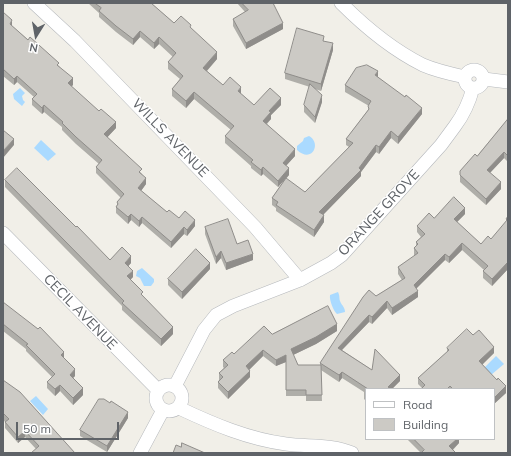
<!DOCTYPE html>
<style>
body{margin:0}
#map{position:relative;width:511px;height:456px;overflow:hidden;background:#f1efe8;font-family:Mulish,sans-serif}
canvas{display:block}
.frame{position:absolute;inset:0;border:4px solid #5f6368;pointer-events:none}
.legend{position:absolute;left:365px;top:388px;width:130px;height:52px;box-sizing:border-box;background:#fff;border:1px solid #bfc1c3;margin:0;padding:5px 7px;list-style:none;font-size:12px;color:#5f6368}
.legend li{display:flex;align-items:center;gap:8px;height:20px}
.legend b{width:20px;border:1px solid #bfc1c3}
.north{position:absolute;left:16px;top:16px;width:40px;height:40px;-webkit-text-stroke:3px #fff;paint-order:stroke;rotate:191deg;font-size:11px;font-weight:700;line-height:16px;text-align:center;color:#5f6368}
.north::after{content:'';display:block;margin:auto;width:14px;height:18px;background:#5f6368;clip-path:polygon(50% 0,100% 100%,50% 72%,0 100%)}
.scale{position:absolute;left:16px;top:422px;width:103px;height:18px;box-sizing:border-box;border:2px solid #5f6368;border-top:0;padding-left:5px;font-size:12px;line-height:14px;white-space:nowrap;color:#5f6368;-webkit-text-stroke:3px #fff;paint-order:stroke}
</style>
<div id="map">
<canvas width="511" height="456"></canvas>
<div class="frame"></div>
<ul class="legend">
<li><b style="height:5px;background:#fff"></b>Road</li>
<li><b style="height:11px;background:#cccac5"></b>Building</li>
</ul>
<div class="north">N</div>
<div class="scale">50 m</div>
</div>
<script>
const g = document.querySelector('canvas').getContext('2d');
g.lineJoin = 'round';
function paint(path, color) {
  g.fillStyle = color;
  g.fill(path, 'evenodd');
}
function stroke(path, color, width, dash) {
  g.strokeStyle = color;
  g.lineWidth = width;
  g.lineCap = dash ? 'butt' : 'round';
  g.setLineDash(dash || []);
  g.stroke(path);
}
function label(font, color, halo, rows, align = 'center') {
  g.font = font + ' Mulish,sans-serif';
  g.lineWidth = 3;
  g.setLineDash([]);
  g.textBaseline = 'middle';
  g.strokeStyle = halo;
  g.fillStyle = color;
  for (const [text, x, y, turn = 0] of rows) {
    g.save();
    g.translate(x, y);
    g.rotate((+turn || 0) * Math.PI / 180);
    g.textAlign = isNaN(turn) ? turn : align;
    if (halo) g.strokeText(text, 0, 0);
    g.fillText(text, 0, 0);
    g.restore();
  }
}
paint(new Path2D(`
 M20,88l5,5 -3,3 1,4 2,2 -3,4 -8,-7 -1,-5z
 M309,136c13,7 3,28 -12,14v-4l6,-5 1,-3z
 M41,140l15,14 -8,7 -14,-13z
 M142,268l12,11v3l-3,4h-7l-4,-8 -4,-2 1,-5z
 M338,292c2,4 1,6 2,9 2,5 5,6 5,11l-8,2c-3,-2 -8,-14 -7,-19z
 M496,356l8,8 -13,11 -9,-5z
 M36,396l12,13 -5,6 -13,-14z`), '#aadaff');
const street = new Path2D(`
 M34,3l41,38 180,186 45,53
 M341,3c24,24 52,47 82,62 14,6 28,9 42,12
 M465 79a9 9 0 1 1 18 0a9 9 0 1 1-18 0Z
 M484,79l24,3
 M3,233l155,157
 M156 398a13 13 0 1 1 26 0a13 13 0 1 1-26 0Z
 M175,386l29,-56 12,-15 17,-9 67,-26 31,-17 11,-8 99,-110 14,-19c9,-12 14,-23 18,-38
 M179,408c34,16 69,31 107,36 21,3 46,0 66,9
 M140,453l23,-43`);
stroke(street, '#b5b8bc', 14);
stroke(street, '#fff', 13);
paint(new Path2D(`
 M88,3h63l23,20 17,5 26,31 -10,12 16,14 18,8v1l13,11h27l-10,10v4l-4,5 28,32 -9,10 3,9 -3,4 19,13 44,-45 -3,-2v-6l22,-29 1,-4 -24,-14v-7l33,-8 44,37 -24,30 -7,-6 -12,16 -3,-2 -15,20v4l-38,39 1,7 -10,15 -38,-26v-3l-4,-3v-7l13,-19 -7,8 -15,-13 -2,2 -10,-8v-2l-26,-23v-7l6,-6 -37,-31 -8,9 -14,-12v-7l8,-10 -12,-10v-7l5,-5 -14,-13 -5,5 -14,-12 -7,8 -17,-13 -17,-15v-4z
 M237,3h36l10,26 -37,20 -13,-23v-7l12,-7z
 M3,12l9,14 47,40 14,19 -2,1 45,42 -9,9 35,37 4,10 -5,7 26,21 28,14 -8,10 -3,-2 -13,14 -29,-25 -3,4 -8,-7 -3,4 -12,-11v-6l1,-2v-3l4,-4 -25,-25v-6l3,-3 -23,-20 -14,-14v-3l-18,-15 -2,2 -10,-9v-6l2,-2 -17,-15 -3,3 -11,-9z
 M324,41l9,9 -12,41 -6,-2 7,13 -7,21 -11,-11v-7l6,-18 -25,-8v-6z
 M508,119l-1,42 -3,-3 -14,15 11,16 -15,16 -26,-23v-11l17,-15z
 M5,180l71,47 34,33 21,3 -3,3 5,11 -3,3 43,54 -12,12 -39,-36v-4l-117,-119z
 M465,214l-8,8 24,22 10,-5 15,-17v-3l2,-3v53l-16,17 -9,-8v-7l1,-1 -22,-20 -13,13 -4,-3 -29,28 2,9 -26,18 -5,-7 -15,16 -3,-2 -27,28 30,20 28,11 -8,8h-26v12l-2,-2v-7l-22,-14 -3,4 -18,-12 1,31h-16v-5h-20v-34l-10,4 -13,-10 -14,14 1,7 -22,22 -10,-11v-6l1,-2v-7l5,-5 -1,-1v-7l11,-6 38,-20 65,-3 -21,13 -23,11 5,10h22v-2l56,-67 26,-16 -4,-6v-7l17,-11 -1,-1v-7l2,-2v-4l5,-5 -4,-5v-6l17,-8z
 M205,227l32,17 16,16 -27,10 -5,-12 -5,6 -11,-30z
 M210,269l-28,30 -14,-14v-6z
 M3,302l61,56 11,18 -2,2 10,17 -10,10 -13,-14 -5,5 -8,-8v-6l5,-5 -26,-26v-2l-23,-18z
 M473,335l21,18 -12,11 24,29 -12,11v-15h-73l1,-1 -4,-4v-6l29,-26v-4z
 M3,380l72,73 -39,-4 -11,-12 -7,6 -13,-15v-6l-2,-3z
 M110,403l18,15 -21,34 -27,-16v-6z
 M407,439h52v4l-6,7 -32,3z`), '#afaea9');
paint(new Path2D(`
 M12,20v7l-2,-3z
 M283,23v6l-37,20v-6z
 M140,31v6l-7,8v-6z
 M159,37v7l-5,5v-6z
 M333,43v7l-12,41v-7z
 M217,52v7l-14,16v-7z
 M378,71v7l-3,-3z
 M17,76v6l-3,3v-6z
 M73,78v7l-5,5v-7z
 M241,87v6l-3,5v-7z
 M194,92v7l-8,9v-7z
 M322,95v7l-7,21v-6z
 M281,98v7l-10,10v4l-8,8v-6l6,-10z
 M44,105v7l-2,2v-6z
 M422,108v6l-24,30v-7z
 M116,122v6l-12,13v-7z
 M391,131v7l-12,16v-7z
 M14,139v6l-11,13v-7z
 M376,145v7l-15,20v4l-42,43v-7l40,-44z
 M295,149v7l-12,13v-6z
 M504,152v6l-17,18v-6z
 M263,167v7l-2,2v-6z
 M289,168v7l-11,12v-6z
 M146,178v6l-8,11v-7z
 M501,182v7l-15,16v-6z
 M465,208v6l-11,11v-6z
 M131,214v6l-3,4v-7z
 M324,215v7l-10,15v-7z
 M142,217v6l-3,4v-6z
 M195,220v6l-8,10v-6z
 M184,227v7l-13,14v-6z
 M462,243v7l-13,13v-6z
 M221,251v7l-5,6v-7z
 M253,254v6l-27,10v-7z
 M445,254v6l-31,31v-6z
 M131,256v7l-6,7v-7z
 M508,262v7l-16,17v-7z
 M210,263v6l-28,30v-7z
 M133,271v6l-6,6v-7z
 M418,291v6l-26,18v-7z
 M387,301v7l-15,16v-7z
 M369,315v7l-31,32v-6z
 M337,324v7l-21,13 -25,12v-7z
 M173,327v7l-12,12v-7z
 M494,347v6l-15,15v-7z
 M263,350v6l-17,17v-7z
 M64,352v7l-3,-4z
 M286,355v7l-10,4v-6z
 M75,369v7l-5,5v-6z
 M250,371v6l-22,22v-7z
 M342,372v6l-3,4v-7z
 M400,375v6l-8,8h-4v-2z
 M60,385v6l-5,5v-7z
 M506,386v7l-12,11v-6z
 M83,388v7l-10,10v-7z
 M128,412v6l-21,34v-6z
 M25,431v6l-7,6v-6z
 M457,439h2v4l-10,10v-7z`), '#8f8d8a');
const building = new Path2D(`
 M95,3h56l23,20 7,-7 10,9 -1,2 27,25 -14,16 20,17 7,-8 11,10 -3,4 16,14 16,-17 11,10 -12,13 2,1 -8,9 32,28 -12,14 6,5 -11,13 -15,-14 -2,3 -10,-8 2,-2 -28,-24 9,-10 -40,-34 -8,9 -14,-12 11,-13 -15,-14 8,-9 -17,-16 -5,6 -14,-12 -7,8 -17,-13 -17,-15 2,-3z
 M242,3h31l10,20 -37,20 -13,-24 15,-9z
 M3,12l9,8 -2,4 18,16 2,-3 29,26 -2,2 16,13 -5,5 31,28 2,-2 15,13 -12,12 38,35 -3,3 7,6 -8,10 29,24 2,-2 10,8 6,-7 10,9 -8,10 -3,-3 -13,15 -29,-25 -3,4 -8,-7 -3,3 -12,-10 2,-3 -1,-2 7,-8 -28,-27 6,-7 -26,-23 -14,-14 1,-1 -19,-17 -2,3 -10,-9 5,-5 -20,-18 -3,3 -11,-10z
 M297,28l27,8 -1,5 10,2 -12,41 -36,-11z
 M367,65l11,6 -3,4 30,22 1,-2 16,13 -24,29 -7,-6 -12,16 -3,-2 -17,23 2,2 -42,42 5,3 -10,15 -38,-25 2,-3 -6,-4 14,-20 19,14 48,-49 -7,-4 23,-30 -1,-3 3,-5 -26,-16 11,-17z
 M310,84l12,11 -7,22 -11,-12z
 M508,119v35l-1,1 -3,-3 -17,18 14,12 -15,17 -26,-24v-4l15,-17 2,2z
 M3,130l11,9 -11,12z
 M17,168l59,59 1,-1 33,34 12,-13 9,9 -6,7 8,8 -6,5 16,16 -2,2 32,33 -12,12 -39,-36 2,-2 -119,-121z
 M454,197l11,11 -11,11 27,25 7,-8 3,3 16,-19 -1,-1 2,-3v46l-16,17 -9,-8 5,-5 -26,-23 -13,14 -4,-3 -31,31 4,6 -26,17 -5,-7 -15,16 -3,-2 -31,33 34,22 3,-21 25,26 -12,12 3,2h-23l-26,-17 -3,3 -19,-12 43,-66 6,-7 7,6 29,-18 -7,-11 20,-14 -4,-5 4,-4 -2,-2 9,-8 -8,-8 12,-13 5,5z
 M228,219l9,25 11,-4 5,14 -27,9 -5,-12 -5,6 -11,-30z
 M196,249l14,14 -28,29 -14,-13z
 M3,302l35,27 2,-2 24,25 -3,3 14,14 -5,6 13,13 -10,10 -13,-13 -5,4 -8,-7 8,-8 -29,-29 2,-1 -25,-20z
 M328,306l9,18 -21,13 -25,12 7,16h23l1,30h-16v-5h-20v-35l-10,5 -13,-10 -17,16 4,5 -22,21 -10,-10 5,-5 -4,-4 9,-8 -5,-5 9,-8 2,2 30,-28 8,8z
 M467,329l6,6 6,-5 15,17 -15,14 18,19 1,-2 8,8 -12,12v-9h-41l-3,-3 -3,3h-26l4,-4 -7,-7 31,-28 -2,-2z
 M3,380l17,12 55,61h-44l8,-7 -14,-15 -7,6 -13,-15 4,-3 -6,-6z
 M99,399h5l6,4 1,-2 17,11 -21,34 -27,-16z
 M414,439h43l-8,7 7,7h-35l3,-3z
 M182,443l23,10h-32l3,-8 5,2z`);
paint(building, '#cccac5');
stroke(building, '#8f8d8a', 1);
label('14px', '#5f6368', '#fff', [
 ["WILLS AVENUE",170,138,46],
 ["ORANGE GROVE",379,213,-47],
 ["CECIL AVENUE",80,312,46]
]);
</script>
